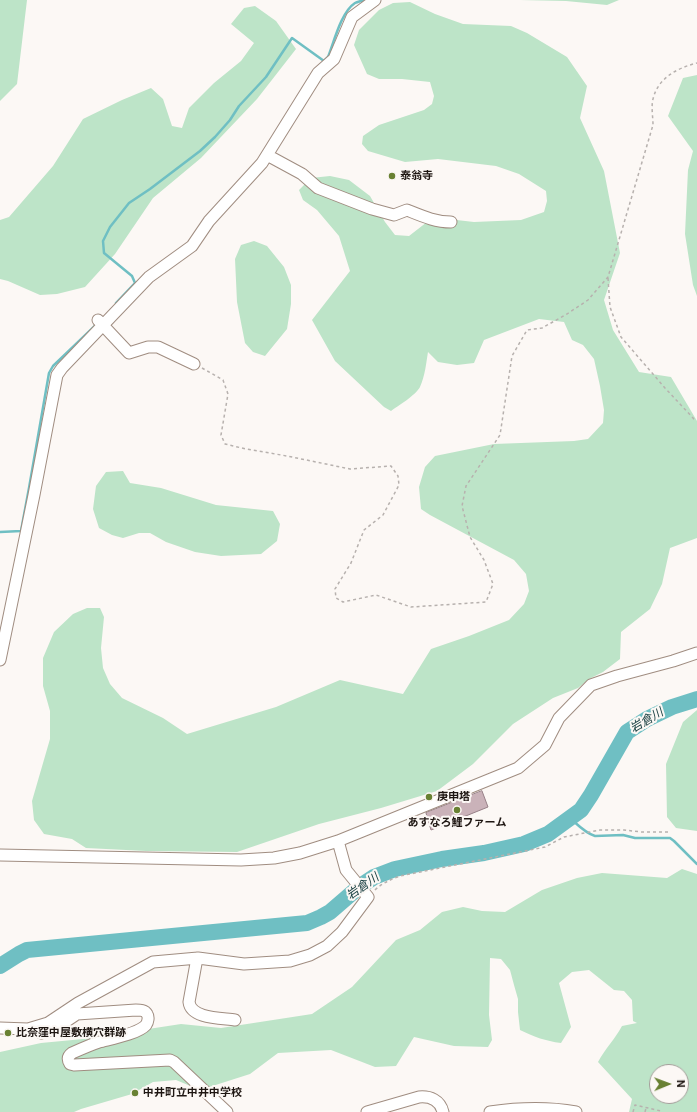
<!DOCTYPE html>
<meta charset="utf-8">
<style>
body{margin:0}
#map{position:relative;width:697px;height:1112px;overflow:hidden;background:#fcf8f5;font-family:Roboto,sans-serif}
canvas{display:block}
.north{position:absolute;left:649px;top:1064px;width:40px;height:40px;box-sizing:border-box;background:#fcf8f5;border:1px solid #a39e9a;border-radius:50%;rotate:89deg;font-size:11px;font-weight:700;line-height:16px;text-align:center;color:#1e1612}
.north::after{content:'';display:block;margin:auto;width:14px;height:18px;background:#698133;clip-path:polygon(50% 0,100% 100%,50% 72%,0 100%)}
</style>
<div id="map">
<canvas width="697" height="1112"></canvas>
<div class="north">N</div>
</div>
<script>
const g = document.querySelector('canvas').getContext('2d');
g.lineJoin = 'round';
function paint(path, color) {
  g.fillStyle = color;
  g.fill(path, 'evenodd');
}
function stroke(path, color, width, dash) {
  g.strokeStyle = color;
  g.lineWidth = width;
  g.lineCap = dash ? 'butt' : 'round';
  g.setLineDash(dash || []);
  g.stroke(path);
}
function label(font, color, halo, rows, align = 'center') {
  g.font = font + ' Roboto,"Noto Sans JP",sans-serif';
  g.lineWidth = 4;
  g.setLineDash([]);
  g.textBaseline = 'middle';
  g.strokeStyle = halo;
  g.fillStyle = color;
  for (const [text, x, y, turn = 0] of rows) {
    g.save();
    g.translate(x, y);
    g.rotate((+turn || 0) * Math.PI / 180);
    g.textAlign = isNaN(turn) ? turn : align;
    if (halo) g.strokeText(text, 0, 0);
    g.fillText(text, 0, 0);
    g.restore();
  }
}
paint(new Path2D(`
 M0,0h27l-10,84 -17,17z
 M520,0h99l-12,5 -41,-4z
 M410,2l25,12 28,10 48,2 16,7 40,24 20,29 -7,32 24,53 16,82 -16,47 9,30 26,42 32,5 26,44v117l-27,10 -8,36 -12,25 -29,23 -1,27 -17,13 -14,7 -11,9 -25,10 -40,26 -40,40 -36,27 -56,17 -62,16 -82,28 -91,-1 -60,-3 -14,-9 -28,-5 -10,-14 -2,-19 18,-62v-28l-7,-25v-28l11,-26 19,-18 14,-6h13l4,9 -3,31 2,20 7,16 12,14 41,20 24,16 89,-27 64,-27 63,14 28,-45 38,-13 40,-16 15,-16 5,-13 -3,-17 -12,-14 -84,-45 -9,-6 -2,-22 6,-20 10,-11 59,-12 80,-3 14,-2 15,-16 1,-13 -4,-24 -6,-27 -11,-14 -11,-5 -8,-18 -25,-3 -55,21 -10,23 -17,2 -19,-3 -10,-10c-2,12 -3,24 -8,35 -4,8 -22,19 -29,24l-7,-4 -49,-46 -23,-41 38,-49 -11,-35 -22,-26 -14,-10 -4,-10 12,-12 19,-2 19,4 21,16 15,26 10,13 14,1 18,-14 12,-4 35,4 47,-2 23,-8 3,-11 -1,-10 -27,-17 -23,-8 -58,-7 -33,3 -37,-11 -6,-7 1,-8 16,-11 45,-15 8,-6 2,-8 -4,-14 -28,-3h-23l-12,-5 -13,-29 5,-15 20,-20 14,-7z
 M255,6l21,15 20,28 -39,50 -56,59 -48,40 -38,56 -30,33 -28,7 -17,1 -32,-14 -8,-2v-59l9,-3 44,-51 30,-47 39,-19 29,-12 12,11 9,27 10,2 7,-20 25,-25 27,-22 13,-18 -23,-19 13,-16z
 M697,75v221l-4,-11 -8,-51 3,-64 5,-19 -25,-35 15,-38z
 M254,241l13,5 17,21 7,18v19l-4,25 -22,27 -12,-4 -8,-9 -8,-41 -2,-43 6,-14z
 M123,471l7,12 31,5 55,17 57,6 7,13 -3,17 -16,13 -40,2 -26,-4 -29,-10 -16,-9h-11l-16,5 -11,-3 -13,-7 -6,-19 3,-23 10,-14z
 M697,710v121l-21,-3 -9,-11 -1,-53 17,-42z
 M682,869l15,5v238h-68l3,-13 -34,-37c7,-13 17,-23 24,-36l15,-3 -4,-2 -1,-21 -8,-9 -10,-1 -25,-20 -17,2 -13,11 12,44 -10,16c-16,-2 -26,-6 -41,-13l-2,-18v-13l-4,-14 -4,-15 -9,-11 -11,-1 -1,57 3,25 -4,7 -34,-1 -40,-9 -18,29 -21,1 -44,-17 -53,3 -28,21 -50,16 -24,-10 -23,2 -21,12 -51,15 -7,3h-74v-60l41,-9 42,-4 98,-15 40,4 91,-14 40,-27 44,-47 24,-10 22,-18 21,-5 19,4 23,1 37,-22 35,-12 25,-5 65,5zM657,1072h24v24h-24z`), '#bde4c8');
stroke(new Path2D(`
 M116,303l19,-20 -3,-7 -28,-23 -1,-12 7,-14 19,-24 21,-14 50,-38 15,-14 15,-17 9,-14 27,-29 26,-39 32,23 4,-4c6,-15 13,-45 27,-54 2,-1 6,-2 9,-3
 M0,532l21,-1 8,-43 20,-115 4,-7 45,-43
 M570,818c8,7 15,15 25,18l28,-1 12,3h35l4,3 23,23`), '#6fbfc3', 2.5);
stroke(new Path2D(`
 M0,966l19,-12 8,-4 280,-27 14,-6 9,-5 29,-25 15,-10 21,-8 47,-10 42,-6 40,-9 24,-10 33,-24 10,-15 36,-63 20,-13 25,-12 25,-8`), '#6fbfc3', 16);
const building = new Path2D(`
 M482,791l6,16 -57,23 -5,-17z`);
paint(building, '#cab2b9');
stroke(building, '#978087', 1);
const minor = new Path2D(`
 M267,155l35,19 16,14 54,21 22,6 13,-5c15,6 28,12 44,12
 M98,320l31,33 19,-6h10l36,17
 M0,660l34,-165 23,-120 5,-7 87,-91 43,-31 17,-25 53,-58 56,-90 16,-14 18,-42 23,-17
 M0,855l241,5 33,-2 26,-5 38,-12 180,-73 27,-23 14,-27 32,-33 26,-9 56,-15 24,-8
 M197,958l-8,44c2,17 33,16 46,18
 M0,1028l28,1 20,-6 30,-20 75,-41 45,-4 46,6 46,-3 20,-6 17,-9 15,-14 26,-35 -22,-27 -8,-29
 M41,1033l15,-5 21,-14 59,-4c4,0 9,0 11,4 2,3 1,8 -1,11 -8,9 -36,14 -47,17 -9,3 -18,7 -27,11 -4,3 -5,6 -2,11l4,1 96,-5 4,2 53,50
 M367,1112l52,-15c11,-1 21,3 24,15
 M490,1112c28,-4 58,-5 86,0`);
stroke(minor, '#a08d81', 13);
stroke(new Path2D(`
 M608,278l2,29 11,30 44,51 29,31 3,1
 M202,368l21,12 5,14 -7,41 4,9 21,5 41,7 63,13 41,-3 7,10 1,9 -16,30 -19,15 -13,33 -16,26 1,9 7,4 33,-7 35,12 75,-5 7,-18 -9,-24 -14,-23 -8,-31 4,-20 34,-51 12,-79 15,-26 15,-2 25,-14 21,-14 20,-23 45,-152c0,-8 -2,-18 0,-26 5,-21 24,-31 44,-36
 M375,890c7,-7 15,-10 25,-14l145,-29 19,-10 36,-7h24l18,2h28
 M633,1112l2,-7 26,6
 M645,1112l1,-4`), '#b7b1ae', 1.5, [3, 3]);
stroke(minor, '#fff', 11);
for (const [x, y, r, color] of [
 [392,176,4,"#698133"],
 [429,797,4,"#698133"],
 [457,810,4,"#698133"],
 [8,1033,4,"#698133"],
 [135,1093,4,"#698133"]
]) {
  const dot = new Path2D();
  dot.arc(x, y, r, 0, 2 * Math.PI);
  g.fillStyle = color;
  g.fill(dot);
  stroke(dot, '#fcf8f5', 1.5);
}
label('bold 11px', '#1e1612', '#fcf8f5', [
 ["泰翁寺",400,176],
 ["庚申塔",437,797],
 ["あすなろ鯉ファーム",457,823,"center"],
 ["比奈窪中屋敷横穴群跡",16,1033],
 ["中井町立中井中学校",143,1093]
], 'left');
label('italic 12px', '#163d3f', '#fcf8f5', [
 ["岩倉川",647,721,-31],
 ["岩倉川",363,887,-35]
]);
</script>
